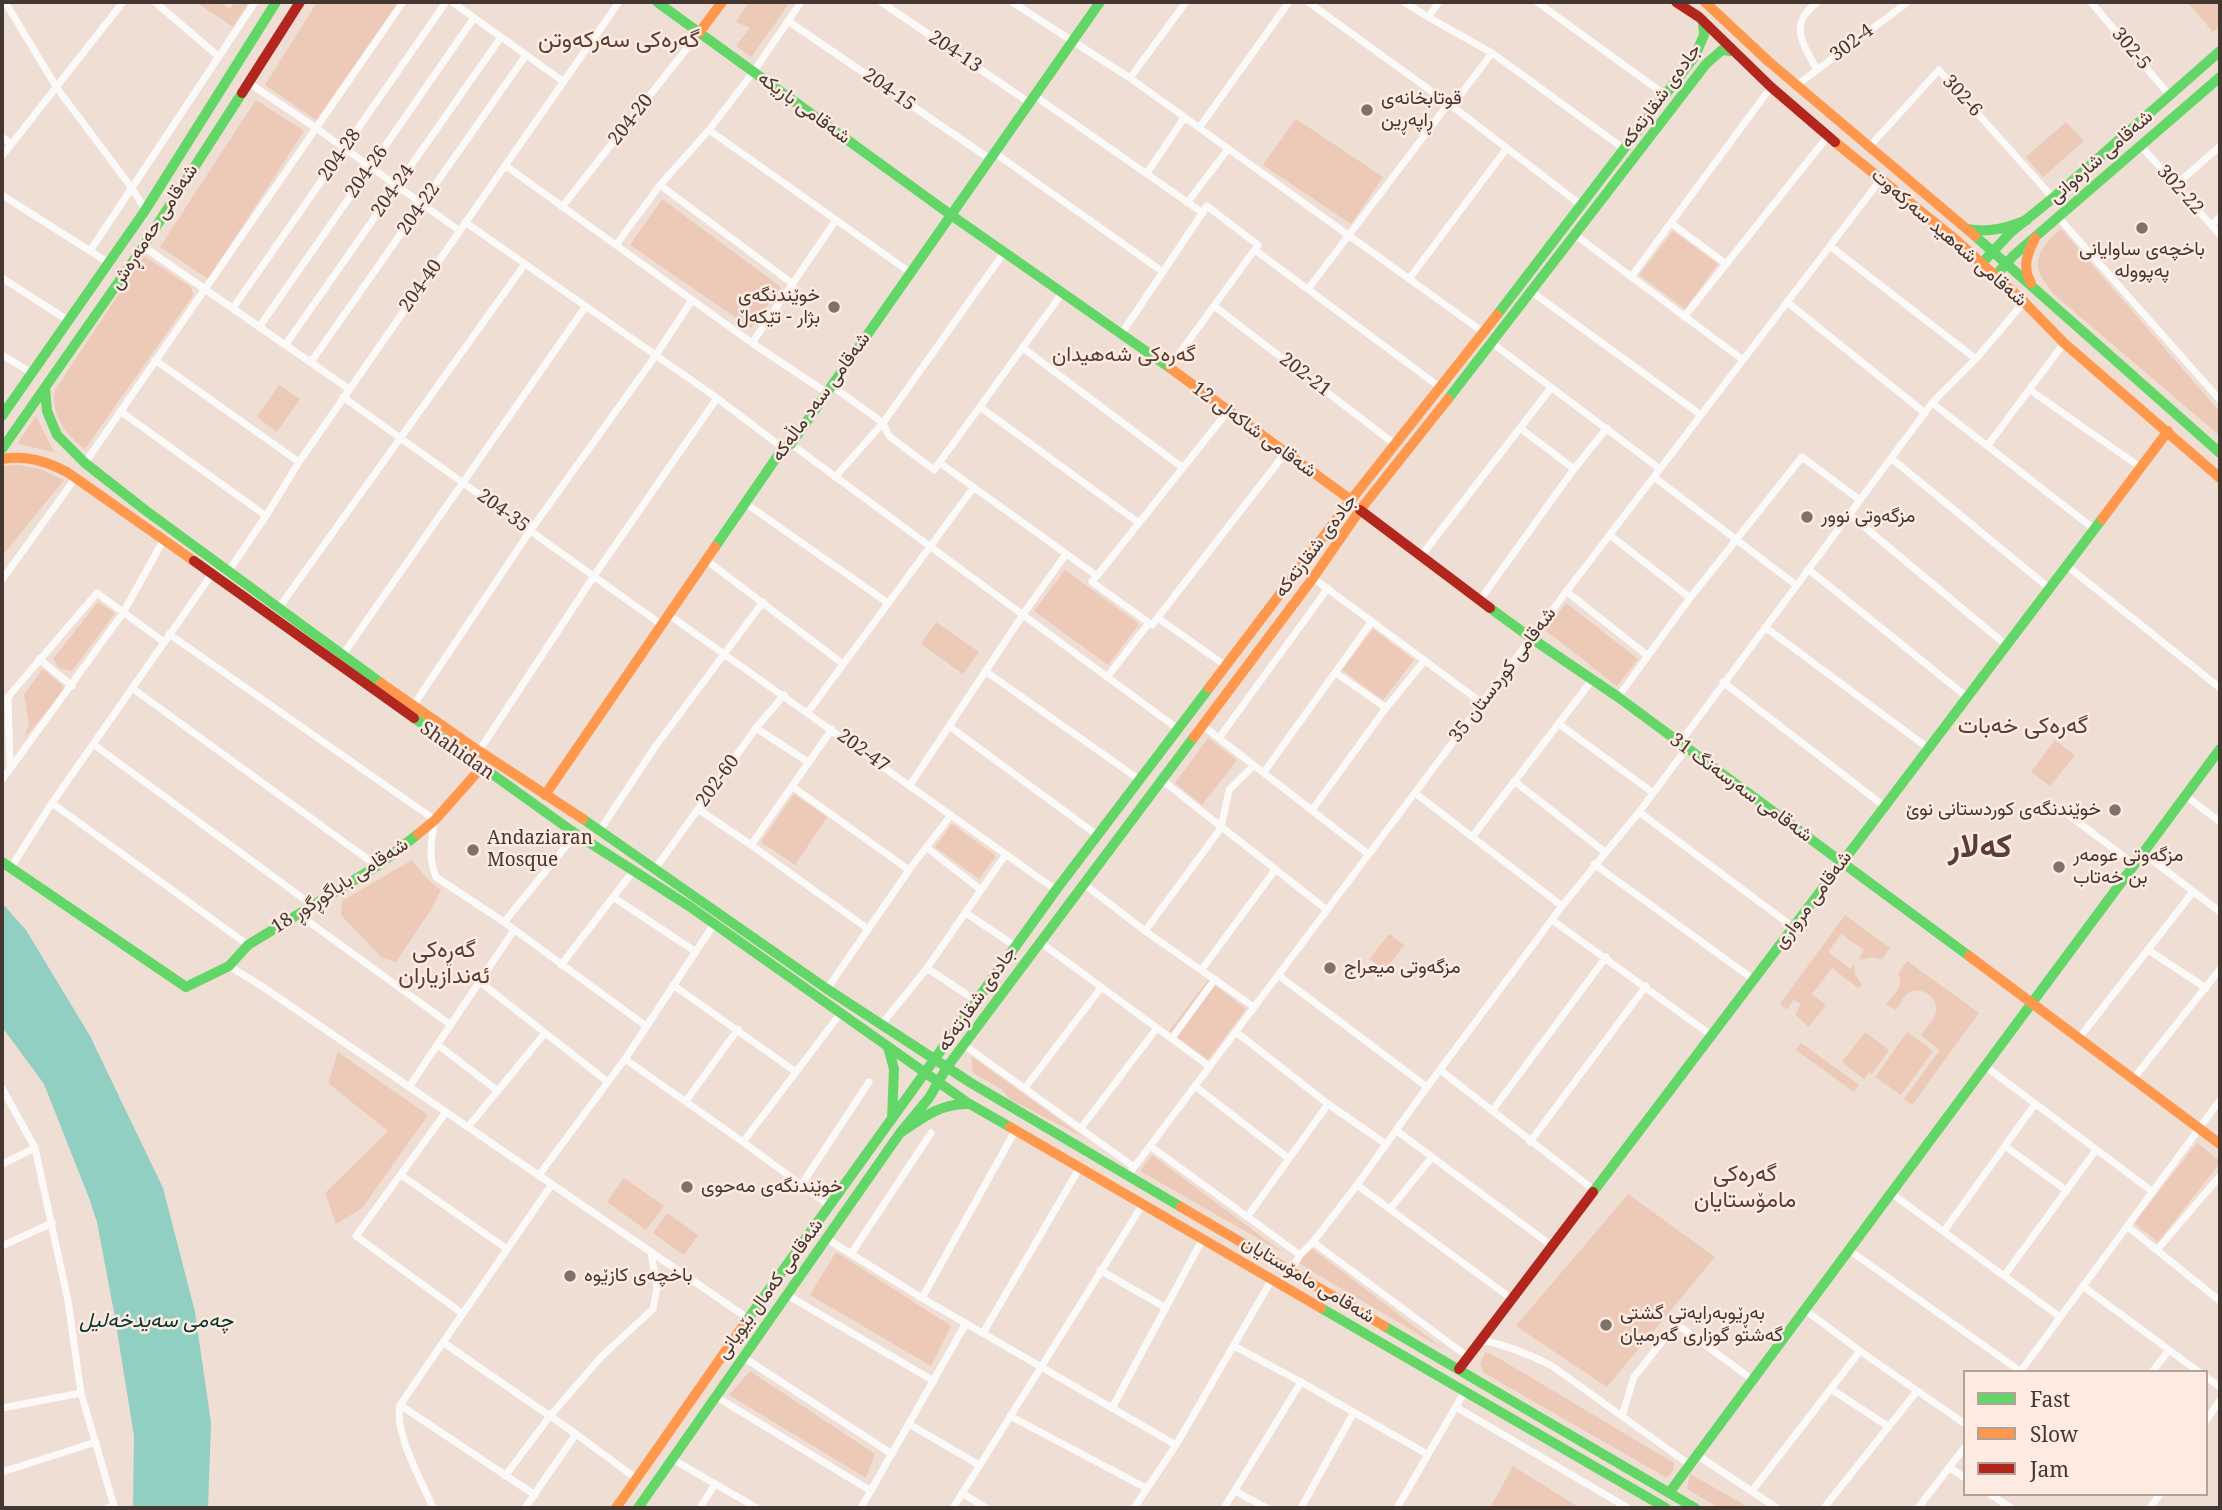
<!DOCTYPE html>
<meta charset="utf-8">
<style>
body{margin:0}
#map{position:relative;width:2222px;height:1510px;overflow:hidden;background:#eeded4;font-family:"Noto Serif",serif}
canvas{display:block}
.frame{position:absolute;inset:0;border:4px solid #443731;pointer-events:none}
.legend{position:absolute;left:1963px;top:1370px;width:245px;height:126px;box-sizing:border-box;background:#fdeae0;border:2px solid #b3a29a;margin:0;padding:9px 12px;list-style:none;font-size:21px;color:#443731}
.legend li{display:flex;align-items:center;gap:14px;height:35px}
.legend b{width:35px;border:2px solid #b3a29a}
</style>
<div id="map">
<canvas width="2222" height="1510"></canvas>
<div class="frame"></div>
<ul class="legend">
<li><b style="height:9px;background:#63d668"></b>Fast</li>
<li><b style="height:9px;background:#ff974d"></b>Slow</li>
<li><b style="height:9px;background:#b3261e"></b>Jam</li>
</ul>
</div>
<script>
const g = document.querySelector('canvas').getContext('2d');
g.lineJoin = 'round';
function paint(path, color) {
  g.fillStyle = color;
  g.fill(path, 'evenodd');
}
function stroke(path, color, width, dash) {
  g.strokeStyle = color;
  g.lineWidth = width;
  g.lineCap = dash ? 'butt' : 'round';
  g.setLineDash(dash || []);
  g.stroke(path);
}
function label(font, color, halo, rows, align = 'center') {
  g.font = font + ' "Noto Serif",Vazirmatn,serif';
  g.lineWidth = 5;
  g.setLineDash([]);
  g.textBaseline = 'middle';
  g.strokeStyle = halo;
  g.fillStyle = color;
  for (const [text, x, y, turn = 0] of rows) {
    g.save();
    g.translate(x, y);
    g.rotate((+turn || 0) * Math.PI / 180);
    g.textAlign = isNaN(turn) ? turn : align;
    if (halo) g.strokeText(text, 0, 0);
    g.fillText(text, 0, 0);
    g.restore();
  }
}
paint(new Path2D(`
 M196,2h22l12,7 3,-5 4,1 1,-3h11l-16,25z
 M317,2h82l-83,118 -51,-35z
 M749,2h41l-39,55 -15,-11 14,-18 -14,-6z
 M2187,2h33v24l-7,6z
 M256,100l48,31 -96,148 -48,-32z
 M1296,119l87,58 -32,47 -88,-59z
 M2066,122l18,19 -41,36 -17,-20z
 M662,199l119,88 -30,41 -121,-83z
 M2061,229l159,183v24l-163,-139c-26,-27 -26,-43 4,-68z
 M1673,231l45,33 -33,45 -46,-34z
 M144,256l46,30 3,7 -1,4 -107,152c-19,-15 -35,-34 -30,-59z
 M279,385l21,14 -23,33 -20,-15z
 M36,416l18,36 -37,-8z
 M18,465l22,4 24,11 -62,76v-86l2,-4z
 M1065,570l74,54 -31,41 -74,-54z
 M98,602l17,11 -43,58 -13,-3 -6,-9z
 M1566,603l72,56 -21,27 -72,-56z
 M936,622l43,30 -16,22 -42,-30z
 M1373,629l41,31 -31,40 -41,-30z
 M43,669l19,16 3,6 -41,47 5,-13 -5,-31z
 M1208,738l29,22 -35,45 -27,-22z
 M2055,740l20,15 -25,31 -19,-14z
 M794,794l33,23 -32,48 -34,-23z
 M952,824l44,32 -17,23 -44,-32z
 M412,860l15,19 14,11 -11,21 -34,51 -15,-5 -40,-42 1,-14z
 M1845,915l45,33 -8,11 -12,-2 -7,3 -4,-2 5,-8 -23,-16 -13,18 22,17 4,-5 1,11 7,10 -4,3 -26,-20 -20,26 14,11 -17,22 -14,-12 6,-11 -8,-4 -6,10 -7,-6z
 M1389,934l15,11 -19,25 -16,-11z
 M1907,961l72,52 -67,92 -8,-6 36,-49 -19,-15c5,-7 14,-15 15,-24 2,-13 -13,-25 -26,-19 -7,4 -10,12 -14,18l-10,-6c8,-10 19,-18 12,-30z
 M1208,980l38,29 -38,51 -39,-29z
 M1865,1032l24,18 -17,24 -3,-2 -5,7 -22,-17z
 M1907,1032l26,19 -32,44 -26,-18z
 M1801,1043l58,42 -5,7 -58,-42z
 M338,1052l90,63 -66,93 -26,16 -11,-31 63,-62 -60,-48z
 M971,1056l114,82 -74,-38 -10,-11 -28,-16z
 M2197,1143l23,18v2l-62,79 -24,-19z
 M1152,1155l133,99 -145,-83z
 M624,1178l40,28 -18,24 -39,-28z
 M1628,1194l87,63 -108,130 -91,-61z
 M667,1213l31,22 -14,20 -31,-22z
 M1310,1247l135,103 -147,-87z
 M836,1252l115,74 -20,40 -121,-71z
 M1485,1352l15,7 174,104v6l-7,9 -183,-105 -4,-8z
 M750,1371l125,83 -9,24 -137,-83z
 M1513,1466l67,42h-90z
 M1690,1474l60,34h-31l-32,-19z`), '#eccab7');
paint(new Path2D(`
 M2,903l24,27 64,106 73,152 32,124 16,111 -3,85h-75l1,-72 -20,-124 -17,-90 -8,-24 -45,-114 -42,-57z`), '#90cfc2');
stroke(new Path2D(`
 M5,2l52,86 74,99 14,22
 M155,2l63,54
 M452,2l112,80
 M881,2l149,101
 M1012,2l118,76 353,254
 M1308,2l144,104 129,99
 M1404,2l24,15 64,36 131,95
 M1537,2l127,92
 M2091,2l79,94
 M1428,17l11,-15
 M788,21l202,138
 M1817,70c-14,-27 -30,-46 1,-68
 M1130,78l56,-76
 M249,83l67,45 144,103
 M1797,85l111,-83
 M1035,96l168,117
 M1452,106l40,-53
 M1199,128l90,-126
 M709,130l202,143
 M2,137l9,7
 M2140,145l80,90
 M1869,147l70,-77 114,128
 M995,153l168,119
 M2,156l121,-154
 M506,166l246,177 75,50
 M1147,173l37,-55
 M660,185l133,99
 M2176,185l44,-39
 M2,195l107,68
 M1187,203l41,-54
 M562,207l137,-174
 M2058,217l162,183
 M465,222l252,176 66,50
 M1671,223l55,41
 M2211,225l9,-8
 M1574,234l169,126
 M616,245l44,-60 49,-55 45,-59 47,-69
 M1830,246l146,113
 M144,247l205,142
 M1255,250l186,138
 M90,251l165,-249
 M1631,277l140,-190
 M2,278l67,43
 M1409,279l98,-131
 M1308,289l141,-186
 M1532,292l169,123
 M1787,302l138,111
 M1214,306l182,139
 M233,308l213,-306
 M1684,317l144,-181
 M260,326l214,-308
 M1122,333l85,-127 51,39 -89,123
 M752,343l84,-123
 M1492,343l168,126
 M286,344l215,-307
 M1023,348l160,120
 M2,355l30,18
 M155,360l144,102
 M311,362l215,-307
 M832,386l51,37 6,13 45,34 129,-178
 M2030,390l110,77
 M343,397l319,228
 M1932,403l162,126
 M980,407l159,116
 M120,411l146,105
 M1228,411l-136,171 60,43 134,-173
 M1520,428l54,41
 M791,444l387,285
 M1988,445l76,-102
 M1891,458l158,130
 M85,463l318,-461
 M940,463l157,113
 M835,477l48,-54 122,-172
 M1654,477l142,108
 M745,503l143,100
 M1849,514l157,131
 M1610,535l80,63
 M1421,556l130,-168
 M706,560l137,104
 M2066,565l154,123
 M1808,569l159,128
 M228,572l38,-56 33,-54 320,-460
 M1313,578l169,125
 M2,580l74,-103
 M1566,591l82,65
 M1480,600l94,-131 33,-41
 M278,609l247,-345
 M669,615l387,275
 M1158,618l68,48
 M1765,627l163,121
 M169,634l266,186c-4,19 -7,38 1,57l68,45 142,104
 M342,656l244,-350
 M39,659l33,27
 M985,671l155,109
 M1336,673l50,35
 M1108,676l41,-53
 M1723,682l161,124
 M132,688l245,178
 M1618,697l72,-99 112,-141 58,43
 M413,706l117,-175 126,-176 36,-55
 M808,712l166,-225
 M1559,724l93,68
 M1202,725l166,129
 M949,726l148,109
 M756,728l52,34
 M1219,738l109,-150
 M93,744l219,161
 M1679,744l253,-341 44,-44 48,-57
 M479,751l115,-175 123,-178
 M10,767l-2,-70 89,-104 67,49
 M1264,772l108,-151
 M2,780l121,-167 41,-74
 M1162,780l165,130
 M1514,781l91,71
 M910,785l114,-172 42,-59
 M793,787l116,83
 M1415,793l147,113
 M2186,796l34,26
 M52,803l196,142
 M698,809l53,36 117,84
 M1312,810l74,-102 39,-48
 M2062,810l73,55
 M1639,812l154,115
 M600,830l55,-83 108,-145
 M1472,837l120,-157
 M751,845l81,-116
 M926,847l55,43
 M2143,853l77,59
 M1594,864l159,115
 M10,869l42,-66 160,-229
 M655,869l101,-141 28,-33
 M1084,884l61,47 109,76
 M613,897l83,55
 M966,913l49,33
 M298,914l153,111
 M1552,920l159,115
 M504,922l72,-88
 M1145,931l76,-103 8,-38 25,-25
 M1041,941l7,7 161,118
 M2148,950l58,38
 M561,965l73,-95
 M229,966l34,21 486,332
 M927,968l48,32
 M1202,969l73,-99
 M1278,975l149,112
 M480,982l128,100
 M673,985l123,87
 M827,989l82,-119 42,-55
 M882,1024l45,-56 79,-114
 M1236,1032l92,72 58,40
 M1172,1038l43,-59
 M2079,1038l114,-146
 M438,1045l60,46
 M964,1045l170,122
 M625,1059l118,83 87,64
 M1985,1066l168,126
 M1440,1070l154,120
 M2134,1078l86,-109
 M1195,1086l93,72
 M409,1087l105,-157
 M2,1088l33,60 33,153 13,92 33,113 -7,2
 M1025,1088l75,-99
 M686,1101l52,-72
 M1492,1111l114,-154
 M446,1112l-90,124 107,78
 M468,1127l77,-94
 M1081,1128l76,-100
 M1397,1131l155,115
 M743,1142l97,-128
 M1530,1142l116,-156
 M1150,1146l150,109
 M2005,1146l62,45
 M2,1164l33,-16
 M1129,1174l402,-536 350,-459
 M401,1175l106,74
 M539,1175l86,-116 89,-135
 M802,1184l67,-102
 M1357,1185l155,114
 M1891,1193l169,124
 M1390,1209l42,-52
 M1248,1216l80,-112
 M2128,1227l92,74
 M1944,1231l91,-127
 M827,1239l95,59 254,147
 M1313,1242l155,115
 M2,1246l50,-23
 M1849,1250l171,121
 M2157,1250l63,-74
 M851,1254l80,-121
 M1100,1270l66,38
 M1291,1270l9,-15 13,-13 44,-57 70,-98 135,-181 77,-94 47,-63
 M2004,1276l92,-126
 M2084,1287l115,85
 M787,1295l147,86
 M922,1298l93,-167
 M1805,1310l55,41 105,73
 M983,1333l97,-166
 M1481,1340c26,5 48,14 71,26l138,99
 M444,1343l132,91 61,45
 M1234,1346l67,36 126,72
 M743,1357l149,97
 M2020,1372l200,-272
 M2152,1372l17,-22
 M2206,1377l14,10
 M1831,1389l58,38
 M715,1396l156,95
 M400,1405l135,90
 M1456,1407l172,101
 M2,1408l79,-15
 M1112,1408l90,-168
 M1010,1416l136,72
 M1622,1416l12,-39 38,-48 10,-1 71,52
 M2206,1421l14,-21
 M909,1424l70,41
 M1697,1455l80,53
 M672,1459l85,49
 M1949,1467l16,11
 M2,1472l94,-30
 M505,1476l45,-60 52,-60 51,-47 4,-21 -6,-36
 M1235,1491l32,17
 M1752,1491l108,-140
 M962,1493l24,15
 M1990,1494l21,14
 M433,1508c-11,-27 -39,-74 -33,-103l152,-221
 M525,1508l51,-74
 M700,1508l15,-24
 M861,1508l105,-185
 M953,1508l190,-304
 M1134,1508l42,-63 96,-166
 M1224,1508l77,-126
 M1301,1508l53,-96
 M1397,1508l68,-117
 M1824,1508l93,-117
 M1918,1508l47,-61
 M2150,1508l10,-14`), '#fcfaf9', 7);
stroke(new Path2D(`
 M657,2l294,213 219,153
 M1967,229c22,4 40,-1 60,-9
 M1975,236l245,217
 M1982,263l29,-31 42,-34 167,-147
 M1996,275l17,-19 207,-179
 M1497,315l198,-259 9,-21 -1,-14
 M45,388l2,23 10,24 28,28 60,47 236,173
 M1448,399l258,-335 16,-14 9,1
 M2,416l142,-204 132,-210
 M2,449l141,-202 99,-154
 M715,547l68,-99 8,-4 309,-442
 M1490,608l41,30 87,59 351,259
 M414,718l162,116 113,72 279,197 42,24
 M583,819l244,170 144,94 210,124
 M2,862l184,125 43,-21 19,-21 129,-79 41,-32
 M888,1047l6,22 -2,50
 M900,1133c22,-15 41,-30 68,-29
 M1593,1192l509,-673
 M1321,1308l345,200
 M743,1326l313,-436 153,-202
 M1384,1326l311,182
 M1669,1493l551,-744
 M638,1508l262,-375 29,-35 18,-31 247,-330`), '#63d668', 10);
stroke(new Path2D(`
 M1705,2l63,59 207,175
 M699,33l23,-31
 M1835,142l121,98 68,62 40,41 156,135
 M2031,283c-9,-16 -4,-29 4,-45
 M1170,368l181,132
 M2,459c24,-4 44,2 65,13l127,89
 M2102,519l66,-88
 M381,683l98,68 104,68
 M1209,688l142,-188 146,-185
 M1194,737l119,-159 47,-68 88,-111
 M545,795l170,-248
 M418,834l17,-14 46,-52
 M1969,956l251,188
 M1010,1127l311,181
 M1181,1207l203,119
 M616,1508l127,-182`), '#ff974d', 10);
stroke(new Path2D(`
 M1676,2l23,15 72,70 64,55
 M242,93l58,-91
 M1360,510l130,98
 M194,561l220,157
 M1459,1369l134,-177`), '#b3261e', 10);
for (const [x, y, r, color] of [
 [1367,110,7,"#80716a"],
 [2142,228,7,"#80716a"],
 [834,307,7,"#80716a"],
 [1807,517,7,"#80716a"],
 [2115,810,7,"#80716a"],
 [473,850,7,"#80716a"],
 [2059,867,7,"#80716a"],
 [1330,968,7,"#80716a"],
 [687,1187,7,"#80716a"],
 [570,1276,7,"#80716a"],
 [1606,1325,7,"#80716a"]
]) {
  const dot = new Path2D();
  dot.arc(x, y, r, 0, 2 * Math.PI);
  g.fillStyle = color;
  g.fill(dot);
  stroke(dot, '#fdeae0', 2.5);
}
label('19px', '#443731', '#fdeae0', [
 ["302-4",1852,43,-37],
 ["302-5",2131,49,50],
 ["204-13",955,52,34],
 ["204-15",889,90,35],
 ["جادەی شقارتەکە",1661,96,-54],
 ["302-6",1962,96,48],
 ["شەقامی باریکە",804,108,36],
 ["204-20",631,120,-52],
 ["204-28",340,155,-55],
 ["شەقامی شارەوانی",2101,157,-41],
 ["204-26",367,172,-55],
 ["302-22",2180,190,48],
 ["204-24",393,191,-55],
 ["204-22",419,209,-55],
 ["شەقامی حەمەڕەش",154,227,-57],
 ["شەقامی شەهید سەرکەوت",1949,238,41],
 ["204-40",421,286,-55],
 ["202-21",1305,375,37],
 ["شەقامی سەد ماڵەکە",821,397,-54],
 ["شەقامی شاکەلی 12",1254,430,36],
 ["204-35",503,511,36],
 ["جادەی شقارتەکە",1316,546,-53],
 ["شەقامی کوردستان 35",1503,675,-53],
 ["Shahidan",457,751,35],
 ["202-47",863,751,36],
 ["202-60",718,781,-54],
 ["شەقامی سەرسەنگ 31",1741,788,36],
 ["شەقامی باباگوڕگوڕ 18",340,886,-33],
 ["شەقامی مرواری",1813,900,-53],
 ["جادەی شقارتەکە",977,999,-55],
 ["شەقامی مامۆستایان",1308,1280,31],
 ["شەقامی کەمال بێویانی",770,1289,-54]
]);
label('19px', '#443731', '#fdeae0', [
 ["قوتابخانەی",1381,99],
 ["ڕاپەڕین",1381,121],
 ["باخچەی ساوایانی",2142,250,"center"],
 ["پەپوولە",2142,272,"center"],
 ["خوێندنگەی",820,296,"right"],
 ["بژار - تێکەڵ",820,318,"right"],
 ["مزگەوتی نوور",1821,517],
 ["خوێندنگەی کوردستانی نوێ",2101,810,"right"],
 ["Andaziaran",487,839],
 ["Mosque",487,861],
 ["مزگەوتی عومەر",2073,856],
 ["بن خەتاب",2073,878],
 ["مزگەوتی میعراج",1344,968],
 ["خوێندنگەی مەحوی",701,1187],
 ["باخچەی کازێوە",584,1276],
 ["بەڕێوبەرایەتی گشتی",1620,1314],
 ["گەشتو گوزاری گەرمیان",1620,1336]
], 'left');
label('21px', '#593f32', '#fdeae0', [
 ["گەرەکی شەهیدان",1124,355]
]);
label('italic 21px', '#073731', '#fdeae0', [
 ["چەمی سەیدخەلیل",156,1321]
]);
label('23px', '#593f32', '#fdeae0', [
 ["گەرەکی سەرکەوتن",619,40],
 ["گەرەکی خەبات",2023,726],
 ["گەڕەکی",444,950],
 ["ئەندازیاران",444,976],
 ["گەرەکی",1745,1174],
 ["مامۆستایان",1745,1200]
]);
label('bold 33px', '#593f32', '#fdeae0', [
 ["کەلار",1980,848]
]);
</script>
